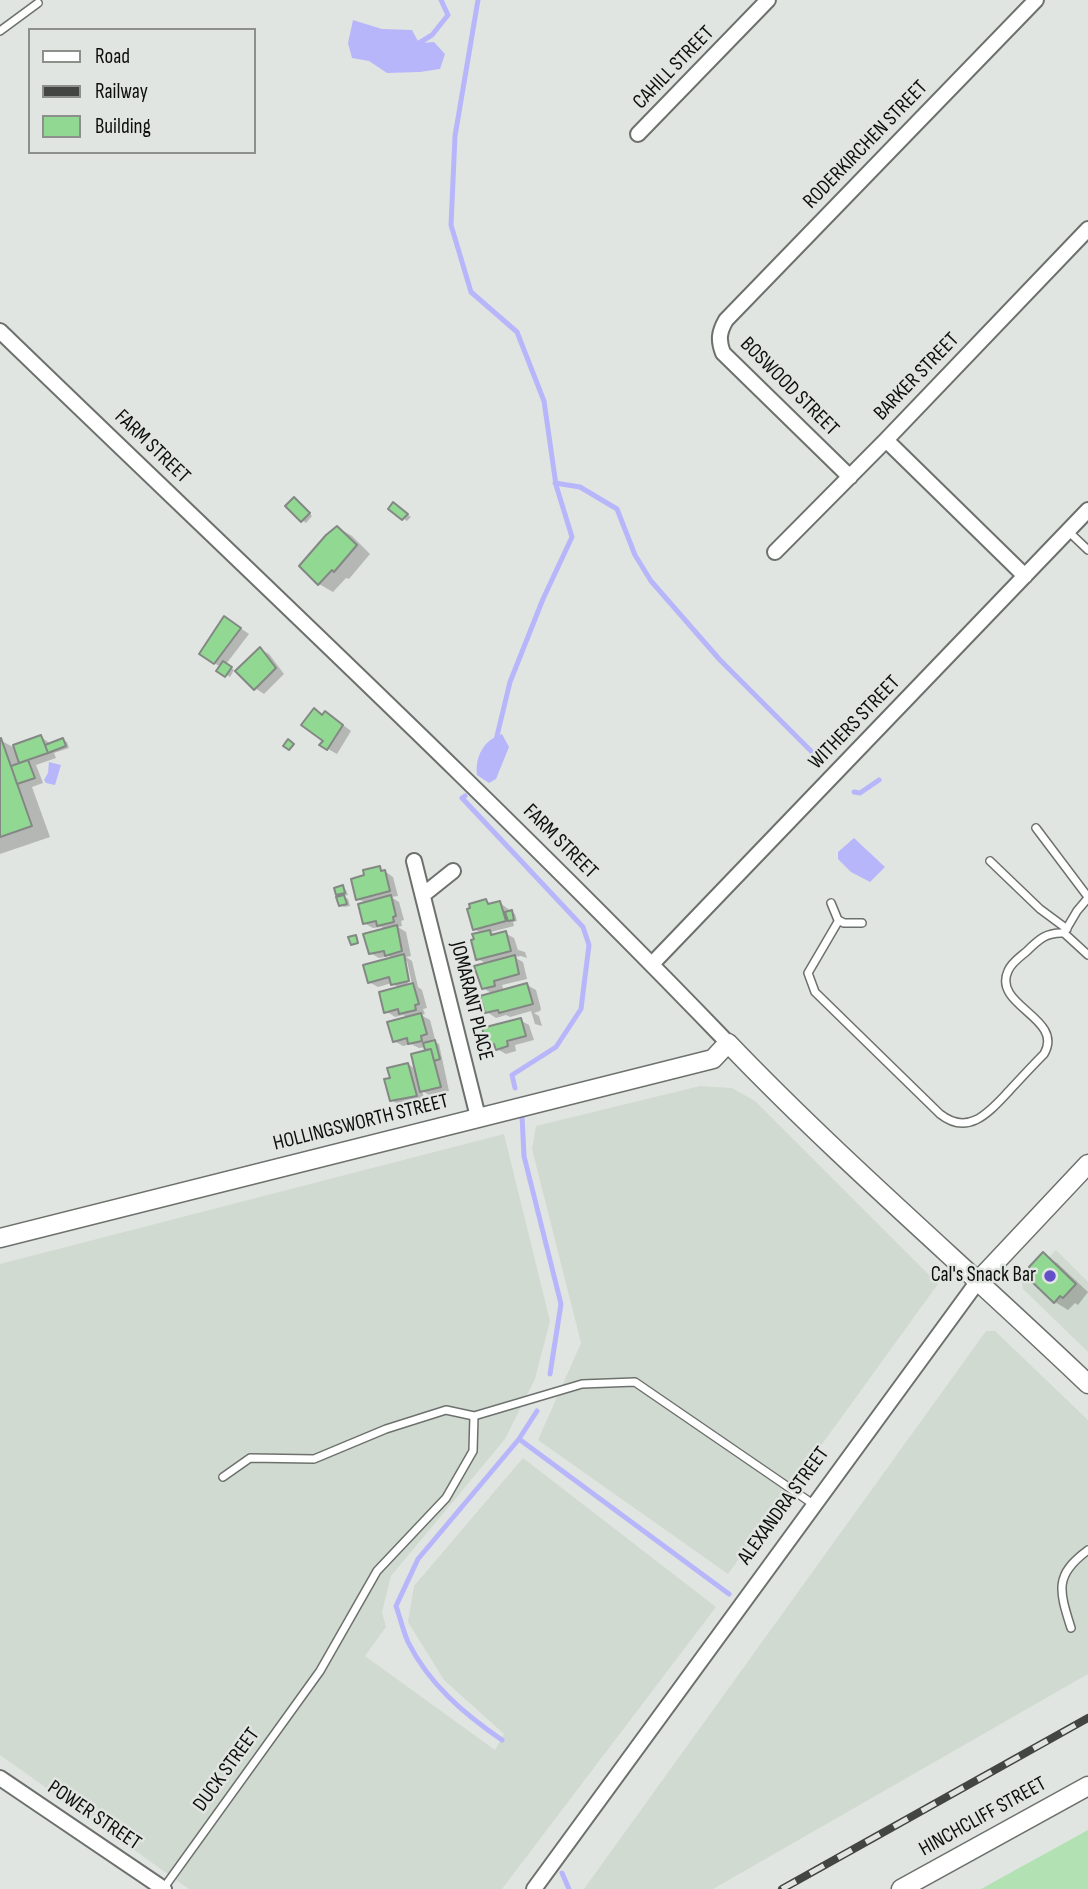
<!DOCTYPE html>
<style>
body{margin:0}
#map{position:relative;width:1088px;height:1889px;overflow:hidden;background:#e1e5e1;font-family:"Sofia Sans Condensed",sans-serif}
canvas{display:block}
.legend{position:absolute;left:28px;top:28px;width:228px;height:126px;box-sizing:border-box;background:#e1e5e1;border:2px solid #8c8f8c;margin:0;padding:9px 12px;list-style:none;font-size:21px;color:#0d0f0d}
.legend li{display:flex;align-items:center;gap:14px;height:35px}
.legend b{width:35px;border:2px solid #8c8f8c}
</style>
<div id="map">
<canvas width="1088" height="1889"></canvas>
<ul class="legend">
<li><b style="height:9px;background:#fff"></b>Road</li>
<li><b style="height:9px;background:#424542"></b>Railway</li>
<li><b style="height:19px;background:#91d893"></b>Building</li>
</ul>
</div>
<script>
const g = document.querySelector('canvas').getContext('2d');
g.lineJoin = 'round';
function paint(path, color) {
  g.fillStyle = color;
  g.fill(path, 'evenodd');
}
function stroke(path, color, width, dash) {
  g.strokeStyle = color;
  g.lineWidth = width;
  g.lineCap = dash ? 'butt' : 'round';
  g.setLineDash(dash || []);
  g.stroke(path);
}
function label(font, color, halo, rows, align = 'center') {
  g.font = font + ' "Sofia Sans Condensed",sans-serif';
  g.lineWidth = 5;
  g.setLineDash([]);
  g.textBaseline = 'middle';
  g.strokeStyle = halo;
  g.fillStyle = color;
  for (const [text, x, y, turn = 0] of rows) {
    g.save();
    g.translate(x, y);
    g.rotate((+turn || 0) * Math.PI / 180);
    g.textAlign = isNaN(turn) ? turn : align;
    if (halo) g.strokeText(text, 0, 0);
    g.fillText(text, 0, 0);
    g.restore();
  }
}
paint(new Path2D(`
 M700,1086l32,2 23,13 183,183 -210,290 -190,-134 43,-97 -49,-194 4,-23z
 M504,1134l46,187 -15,58 -30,60 -114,137 -9,36 4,15 -21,29 130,94 9,-16 -60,-54 -36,-58 6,-36 109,-128 193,149 -214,282h-313l-189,-134v-491z
 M1056,1250l32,32v70l-65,-63 -1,-6z
 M986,1331h9l93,89v254l-375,215h-129z`), '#d0dad0');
paint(new Path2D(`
 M1088,1830v59h-107z`), '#b2e1b3');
paint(new Path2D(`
 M353,20l29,9 30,1 7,13 15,-1 11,12 -5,15 -20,3 -33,1 -18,-12 -17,-3 -4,-15z
 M502,734l7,13 -13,32 -7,4 -12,-8c-2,-19 7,-35 25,-41z
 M49,762l12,3 -6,20 -9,-2 -2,-3 4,-7z
 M854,838l31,29 -15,15 -19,-10 -13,-13v-7z`), '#b8b6fa');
paint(new Path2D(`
 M298,501l14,15 -6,7 -4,-3z
 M397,507l14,10 -4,4 -17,-12z
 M338,528l14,8 18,18 -21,25 -3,-1 -13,14 -14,-8z
 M233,623l16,11 -23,30 8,6 -4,7 -11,-7 2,-3 -7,-4z
 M260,649l9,5 15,20 -20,20 -9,-6z
 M314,710l20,8 17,13 -14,23 -9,-5z
 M41,737l10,7 12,-4 4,2 2,6 -15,5 2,5 -20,7 7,18 -11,4 18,50 -50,17v-114l13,7z
 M380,868l13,9 5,19 -7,1 8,5 5,18 -3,1 1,5 -4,1 8,5 5,24 -5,1 6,4 6,26 4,3 5,18 -4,1 2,5 -4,1 9,5 5,19 -4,1 8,4 10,47 -18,5 -9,-5 3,10 -25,4 -9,-5 1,-21 16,-15 9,6 10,-18 -1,-5 -7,1 -8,-4 -8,2 -9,-5 15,-23 -6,-3 -8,2 -9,-6 13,-23 -7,-5 -14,4 -9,-5 25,-23 -5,-3 -10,2 -9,-5 16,-23 -5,-3 -8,1 -9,-5 2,-20 -8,-4zM403,961h4l6,28 -4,1z
 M342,887l4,3 2,5 -5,1 5,3 2,7 -6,1 -4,-2 3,-8 -5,-3z
 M486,901l7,4 7,-2 15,11 2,7 -4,1 1,4 -23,6 5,3 9,-2 9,5 4,12 7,2 2,6 -6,-2 -7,1 9,5 4,17 -25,6 2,6 23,-6 9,5 5,19 -1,2 -6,2 5,3 3,10 -7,-2 -4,-13 -21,6 -4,-2 -10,3 -9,-6 6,-18 -10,-6 4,-24 -9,-5 4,-26 -8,-4z
 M520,1020l9,5 5,15 -19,5 1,6 -10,3 -18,-10z
 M1043,1255l14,8 31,29 -10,13 -3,-2 -7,7 -13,-8z`), '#0003');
stroke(new Path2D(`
 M478,0l-23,136 -4,89 20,67 46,40 27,69 12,84 16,52 -29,62 -33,83 -14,58
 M419,43l13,-8 16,-20 -7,-15
 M555,483l25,4 37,22 18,46 16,26 69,79 95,95
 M854,792l6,1 19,-13
 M465,796l-3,2 121,129 6,18 -8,64 -25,38 -44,28 3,13
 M522,1116l2,40 37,148 -11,70
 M519,1439l210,155
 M502,1740c-38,-26 -73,-56 -94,-98 -5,-11 -8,-25 -12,-36l22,-47 101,-120 18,-28
 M562,1873l7,16`), '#b8b6fa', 5);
const building = new Path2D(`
 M294,497l16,16 -9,9 -16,-16z
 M393,502l15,12 -6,6 -14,-11z
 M337,526l20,19 -23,27 -2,-2 -14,15 -19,-19 27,-31z
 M224,616l17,12 -27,36 -15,-10z
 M260,647l16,21 -22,22 -19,-19z
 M223,661l9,6 -7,10 -9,-6z
 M314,708l8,7 3,-4 18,14 -16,25 -8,-5 4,-4 -22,-16z
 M41,735l7,18 -29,10 -6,-18z
 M1,738l31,88 -32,11v-98z
 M63,738l3,8 -18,7 -3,-8z
 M288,739l6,5 -5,6 -6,-4z
 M28,760l7,18 -18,6 -6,-18z
 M380,866l1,5 4,-1 5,21 -34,9 -5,-21 13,-4 -1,-5z
 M343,885l2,8 -9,2 -2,-7z
 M344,895l3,9 -8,2 -3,-9z
 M391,895l5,21 -3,1 1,5 -17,4 -1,-5 -13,3 -5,-20z
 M486,899l2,5 12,-3 6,20 -33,9 -6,-21 3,-1 -1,-4z
 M512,910l2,10 -6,1 -3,-9z
 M397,925l5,26 -17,5 -1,-5 -15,3 -6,-20z
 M490,930l1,5 15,-4 5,20 -35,9 -5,-20 3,-1 -2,-5z
 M356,935l2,8 -7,2 -3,-8z
 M404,954l5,27 -18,4 -2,-8 -21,6 -5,-18z
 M515,955l4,19 -25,7 1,5 -13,3 -8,-23z
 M413,983l6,21 -4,1 1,5 -17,4 -1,-5 -14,4 -5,-21z
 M527,983l6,21 -34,9 -1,-3 -13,3 -5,-17z
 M421,1013l6,21 -6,2 1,5 -14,3 -1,-6 -14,4 -6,-20z
 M521,1018l5,18 -19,5 1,5 -12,4 -2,-6 -7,1 -5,-17z
 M435,1040l5,19 -6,2 -3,-12 -6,1 -2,-7z
 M431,1049l10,38 -21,5 -9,-38z
 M408,1063l9,33 -27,5 -6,-22 6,-1 -3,-10z
 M1043,1252l33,32 -13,14 -3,-2 -6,7 -26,-25 6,-6 -5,-5z`);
paint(building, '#91d893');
stroke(building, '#848884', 2);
const service = new Path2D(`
 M0,31l38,-28
 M1068,531l20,19
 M1036,828l52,69
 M990,861l50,48 27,20
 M1088,898l-11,13 -13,22 24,22
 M831,903l7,17 6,3h18
 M839,920l-31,53 7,19 125,122c29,23 50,-3 69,-23 12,-13 23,-25 35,-37 21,-36 -52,-48 -36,-83 3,-8 12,-14 19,-20 12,-12 20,-19 37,-18
 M223,1477l27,-19 64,1 72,-30 60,-19 28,6 108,-32 53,-2 178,122
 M1071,1628c-12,-38 -17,-53 17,-78
 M163,1889l157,-218 57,-100 69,-73 27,-47 1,-35`);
const minor = new Path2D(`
 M638,134l130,-134
 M0,331c244,236 492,467 728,712
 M886,440l139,136
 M850,477l-127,-124c-5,-13 -4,-21 3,-33l310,-320
 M775,552l111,-112 202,-211
 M414,861l64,256
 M423,895l30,-24
 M652,964l436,-454
 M0,1778l164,111
 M534,1889l444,-608`);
const tertiary = new Path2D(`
 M0,1238l713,-179 15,-16c114,119 241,227 360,341
 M978,1281l110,-117
 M901,1889l187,-103`);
stroke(service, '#6d716d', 10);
stroke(minor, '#6d716d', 18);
stroke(tertiary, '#6d716d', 21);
stroke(service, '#fff', 7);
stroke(minor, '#fff', 14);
stroke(tertiary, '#fff', 18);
const rail = new Path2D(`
 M782,1889l306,-171`);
stroke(rail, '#424542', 8);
stroke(rail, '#e1e5e1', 5, [16]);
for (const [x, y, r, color] of [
 [1050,1276,7,"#6350c9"]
]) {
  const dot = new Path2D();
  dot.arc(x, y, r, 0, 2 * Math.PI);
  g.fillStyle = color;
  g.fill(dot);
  stroke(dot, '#e1e5e1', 2.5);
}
label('21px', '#0d0f0d', '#e1e5e1', [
 ["CAHILL STREET",674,68,-46],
 ["RODERKIRCHEN STREET",866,145,-46],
 ["BARKER STREET",917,377,-46],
 ["BOSWOOD STREET",789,387,45],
 ["FARM STREET",152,447,44],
 ["WITHERS STREET",855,723,-46],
 ["FARM STREET",560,842,45],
 ["JOMARANT PLACE",471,1001,76],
 ["HOLLINGSWORTH STREET",361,1123,-14],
 ["ALEXANDRA STREET",784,1506,-54],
 ["DUCK STREET",227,1770,-54],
 ["POWER STREET",94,1816,34],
 ["HINCHCLIFF STREET",983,1817,-29]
]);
label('21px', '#0d0f0d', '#e1e5e1', [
 ["Cal's Snack Bar",1036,1276]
], 'right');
</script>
